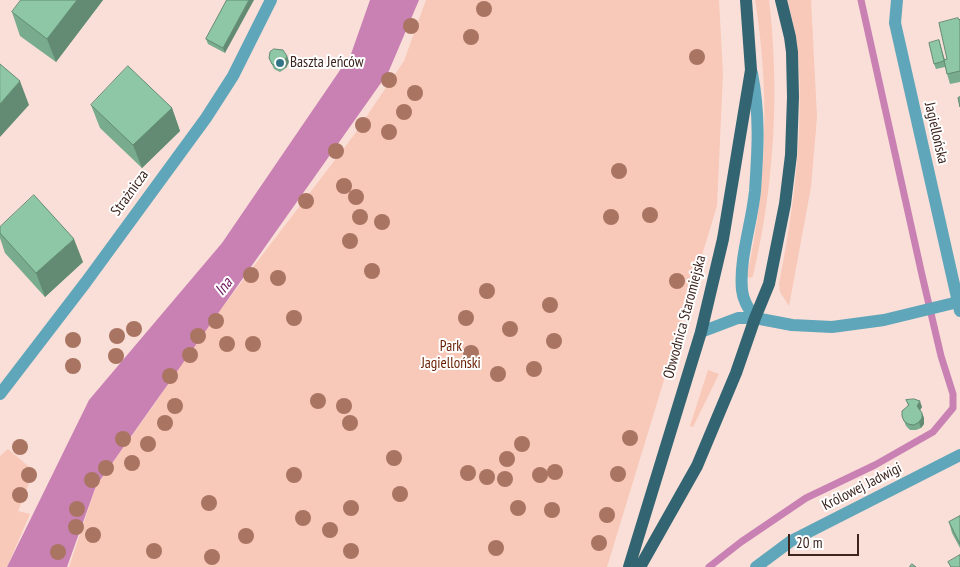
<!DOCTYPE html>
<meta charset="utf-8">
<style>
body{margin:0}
#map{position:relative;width:960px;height:567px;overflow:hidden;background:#f9dfd7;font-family:"PT Sans Narrow",sans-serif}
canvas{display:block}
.scale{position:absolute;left:788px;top:534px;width:71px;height:22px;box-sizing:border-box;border:2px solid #3d251e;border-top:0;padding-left:6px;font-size:15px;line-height:18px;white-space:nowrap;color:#3d251e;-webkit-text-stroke:4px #fff;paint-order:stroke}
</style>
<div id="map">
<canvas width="960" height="567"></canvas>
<div class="scale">20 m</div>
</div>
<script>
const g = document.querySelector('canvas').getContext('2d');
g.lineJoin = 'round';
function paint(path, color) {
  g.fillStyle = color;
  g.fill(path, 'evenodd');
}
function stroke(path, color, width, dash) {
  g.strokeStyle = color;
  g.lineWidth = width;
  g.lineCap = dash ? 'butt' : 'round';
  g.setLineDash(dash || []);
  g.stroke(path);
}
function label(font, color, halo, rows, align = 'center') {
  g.font = font + ' "PT Sans Narrow",sans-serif';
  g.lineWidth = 4;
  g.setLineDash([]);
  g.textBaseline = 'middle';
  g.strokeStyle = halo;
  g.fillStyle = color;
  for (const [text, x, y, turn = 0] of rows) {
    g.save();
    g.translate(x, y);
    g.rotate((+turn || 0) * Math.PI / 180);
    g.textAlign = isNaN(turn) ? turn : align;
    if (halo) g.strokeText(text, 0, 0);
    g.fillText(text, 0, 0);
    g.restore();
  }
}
paint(new Path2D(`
 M426,0h293l4,74 -6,132 -110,361h-538l27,-81 58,-81 35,-54 165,-216 50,-74z
 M755,0h14c11,92 5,186 -16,276l-3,2 -3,-2c20,-91 23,-185 8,-276z
 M788,0h23l6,117 -6,70 -22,119 -9,-14 -1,-8c15,-76 25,-154 19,-232 -1,-17 -7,-35 -10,-52z
 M708,370l11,4 -26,53 -3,-1z
 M8,449l26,22 -16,40 12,3 -23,53h-7v-111z`), '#f8c8b8');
paint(new Path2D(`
 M370,0h49l-31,73 -292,413 -29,81h-60l82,-167 133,-157 129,-189z`), '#c981b4');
stroke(new Path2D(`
 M709,567l32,-25 65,-44 69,-33 58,-33 20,-24v-14l-12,-38 -19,-81 -61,-275`), '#c981b4', 7);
stroke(new Path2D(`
 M897,0l-2,23 65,288
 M752,73c8,42 6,75 3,118 -3,32 -16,67 -13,99 1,11 7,19 13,28
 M701,332l37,-14h17l37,7 40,2 52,-7 74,-18
 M0,394l86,-112 120,-164 27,-42 38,-76
 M756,567l35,-26 169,-86`), '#60a6ba', 12);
stroke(new Path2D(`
 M629,567l72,-235 22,-93 28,-169 -5,-70
 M640,567l57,-101 39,-93 19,-55 14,-34 16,-80 6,-49 2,-58 -1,-45 -2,-15 -9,-37`), '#336472', 12);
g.fillStyle = '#a97461';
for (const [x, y] of [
 [484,9],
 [411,26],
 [471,37],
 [697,57],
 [389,80],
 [415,93],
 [404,112],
 [363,125],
 [389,132],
 [336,151],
 [619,171],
 [344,186],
 [356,197],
 [306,201],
 [650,215],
 [360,217],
 [611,217],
 [382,222],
 [350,241],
 [372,271],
 [251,275],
 [278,278],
 [677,281],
 [487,291],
 [550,305],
 [294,318],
 [466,318],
 [216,321],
 [134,329],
 [510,329],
 [117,336],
 [198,336],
 [73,340],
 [554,341],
 [227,344],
 [253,344],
 [471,353],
 [190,355],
 [116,356],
 [73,366],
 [534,369],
 [498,374],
 [170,376],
 [318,401],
 [175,406],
 [344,406],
 [165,423],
 [350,423],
 [630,438],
 [123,439],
 [148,444],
 [522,444],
 [20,447],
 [394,458],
 [507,459],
 [132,463],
 [106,468],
 [555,472],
 [468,473],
 [618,474],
 [29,475],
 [294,475],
 [540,475],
 [487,477],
 [505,479],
 [92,480],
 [400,494],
 [20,495],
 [209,503],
 [351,508],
 [518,508],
 [77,509],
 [552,510],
 [607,515],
 [303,518],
 [76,527],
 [330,530],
 [93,535],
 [246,536],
 [599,543],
 [496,548],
 [154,551],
 [351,551],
 [58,552],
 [212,557]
]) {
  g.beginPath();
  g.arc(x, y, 8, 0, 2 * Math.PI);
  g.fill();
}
paint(new Path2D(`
 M103,0l-47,62 -36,-26 -8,-24z
 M227,0l-2,53 -17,-9 -2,-5z
 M960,19v63l-10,2 -5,-17 -9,2 -2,-5 5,-24 6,20 2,-1 12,-39z
 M287,56l2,6 -3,6 -6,4 -6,-3 -5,-11z
 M91,105l81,3 8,23 -38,37 -42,-40z
 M0,227l83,35 -38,35 -40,-44 -5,-15z
 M906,400l16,7 -2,3 4,8v6l-3,4 -5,2h-6l-4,-4 -4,-10 6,-11z
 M960,516v32l-8,-15 -3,-11z`), '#79ab8e');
paint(new Path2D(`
 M77,0h26l-47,62 -9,-23z
 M249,0h5l-29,53 -2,-5z
 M287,56l2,6 -3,6 -2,-5z
 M20,81l9,24 -29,32v-33z
 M172,108l8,23 -38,37 -9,-23z
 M74,239l9,23 -38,35 -9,-24z
 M920,401l2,6 -3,5 -2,-6z
 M922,413l2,5v6l-3,4 -2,-6z`), '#638b74');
const building = new Path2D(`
 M21,0h56l-30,39 -35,-27z
 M227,0h22l-26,48 -17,-9z
 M958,18l1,2 1,-1v52l-13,3 -3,-14 3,-1 -8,-36z
 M939,40l5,20v1l-10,3 -5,-21z
 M274,49l9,1 4,6 -3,7 -6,3 -6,-2 -3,-6 1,-6z
 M0,64l20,17 -20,23z
 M128,66l44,42 -39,37 -42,-40z
 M960,97v10l-2,-9z
 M34,195l40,44 -38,34 -36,-40v-6z
 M914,399l6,2 -3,5 5,7v5l-3,4 -5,3 -6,-1 -4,-3 -2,-5v-5l7,-6 -3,-5z
 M960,516v28l-11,-22z
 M960,555v12h-9l-3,-5z
 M912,564l4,3h-6z`);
paint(building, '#8dc7a5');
stroke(building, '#638b74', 1);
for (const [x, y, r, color] of [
 [280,63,5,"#327486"]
]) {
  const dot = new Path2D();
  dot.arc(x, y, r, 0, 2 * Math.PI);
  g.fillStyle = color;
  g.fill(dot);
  stroke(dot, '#fff', 2);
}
label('15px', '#3d251e', '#fff', [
 ["Baszta Jeńców",290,63]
], 'left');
label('15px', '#3d251e', '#fff', [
 ["Jagiellońska",936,133,77],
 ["Strażnicza",130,193,-54],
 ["Obwodnica Staromiejska",685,317,-75],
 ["Królowej Jadwigi",862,487,-27]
]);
label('15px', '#671d00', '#fff', [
 ["Park",451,347],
 ["Jagielloński",451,364]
]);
label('italic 16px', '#6b1559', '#fff', [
 ["Ina",224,287,-52]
]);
</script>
